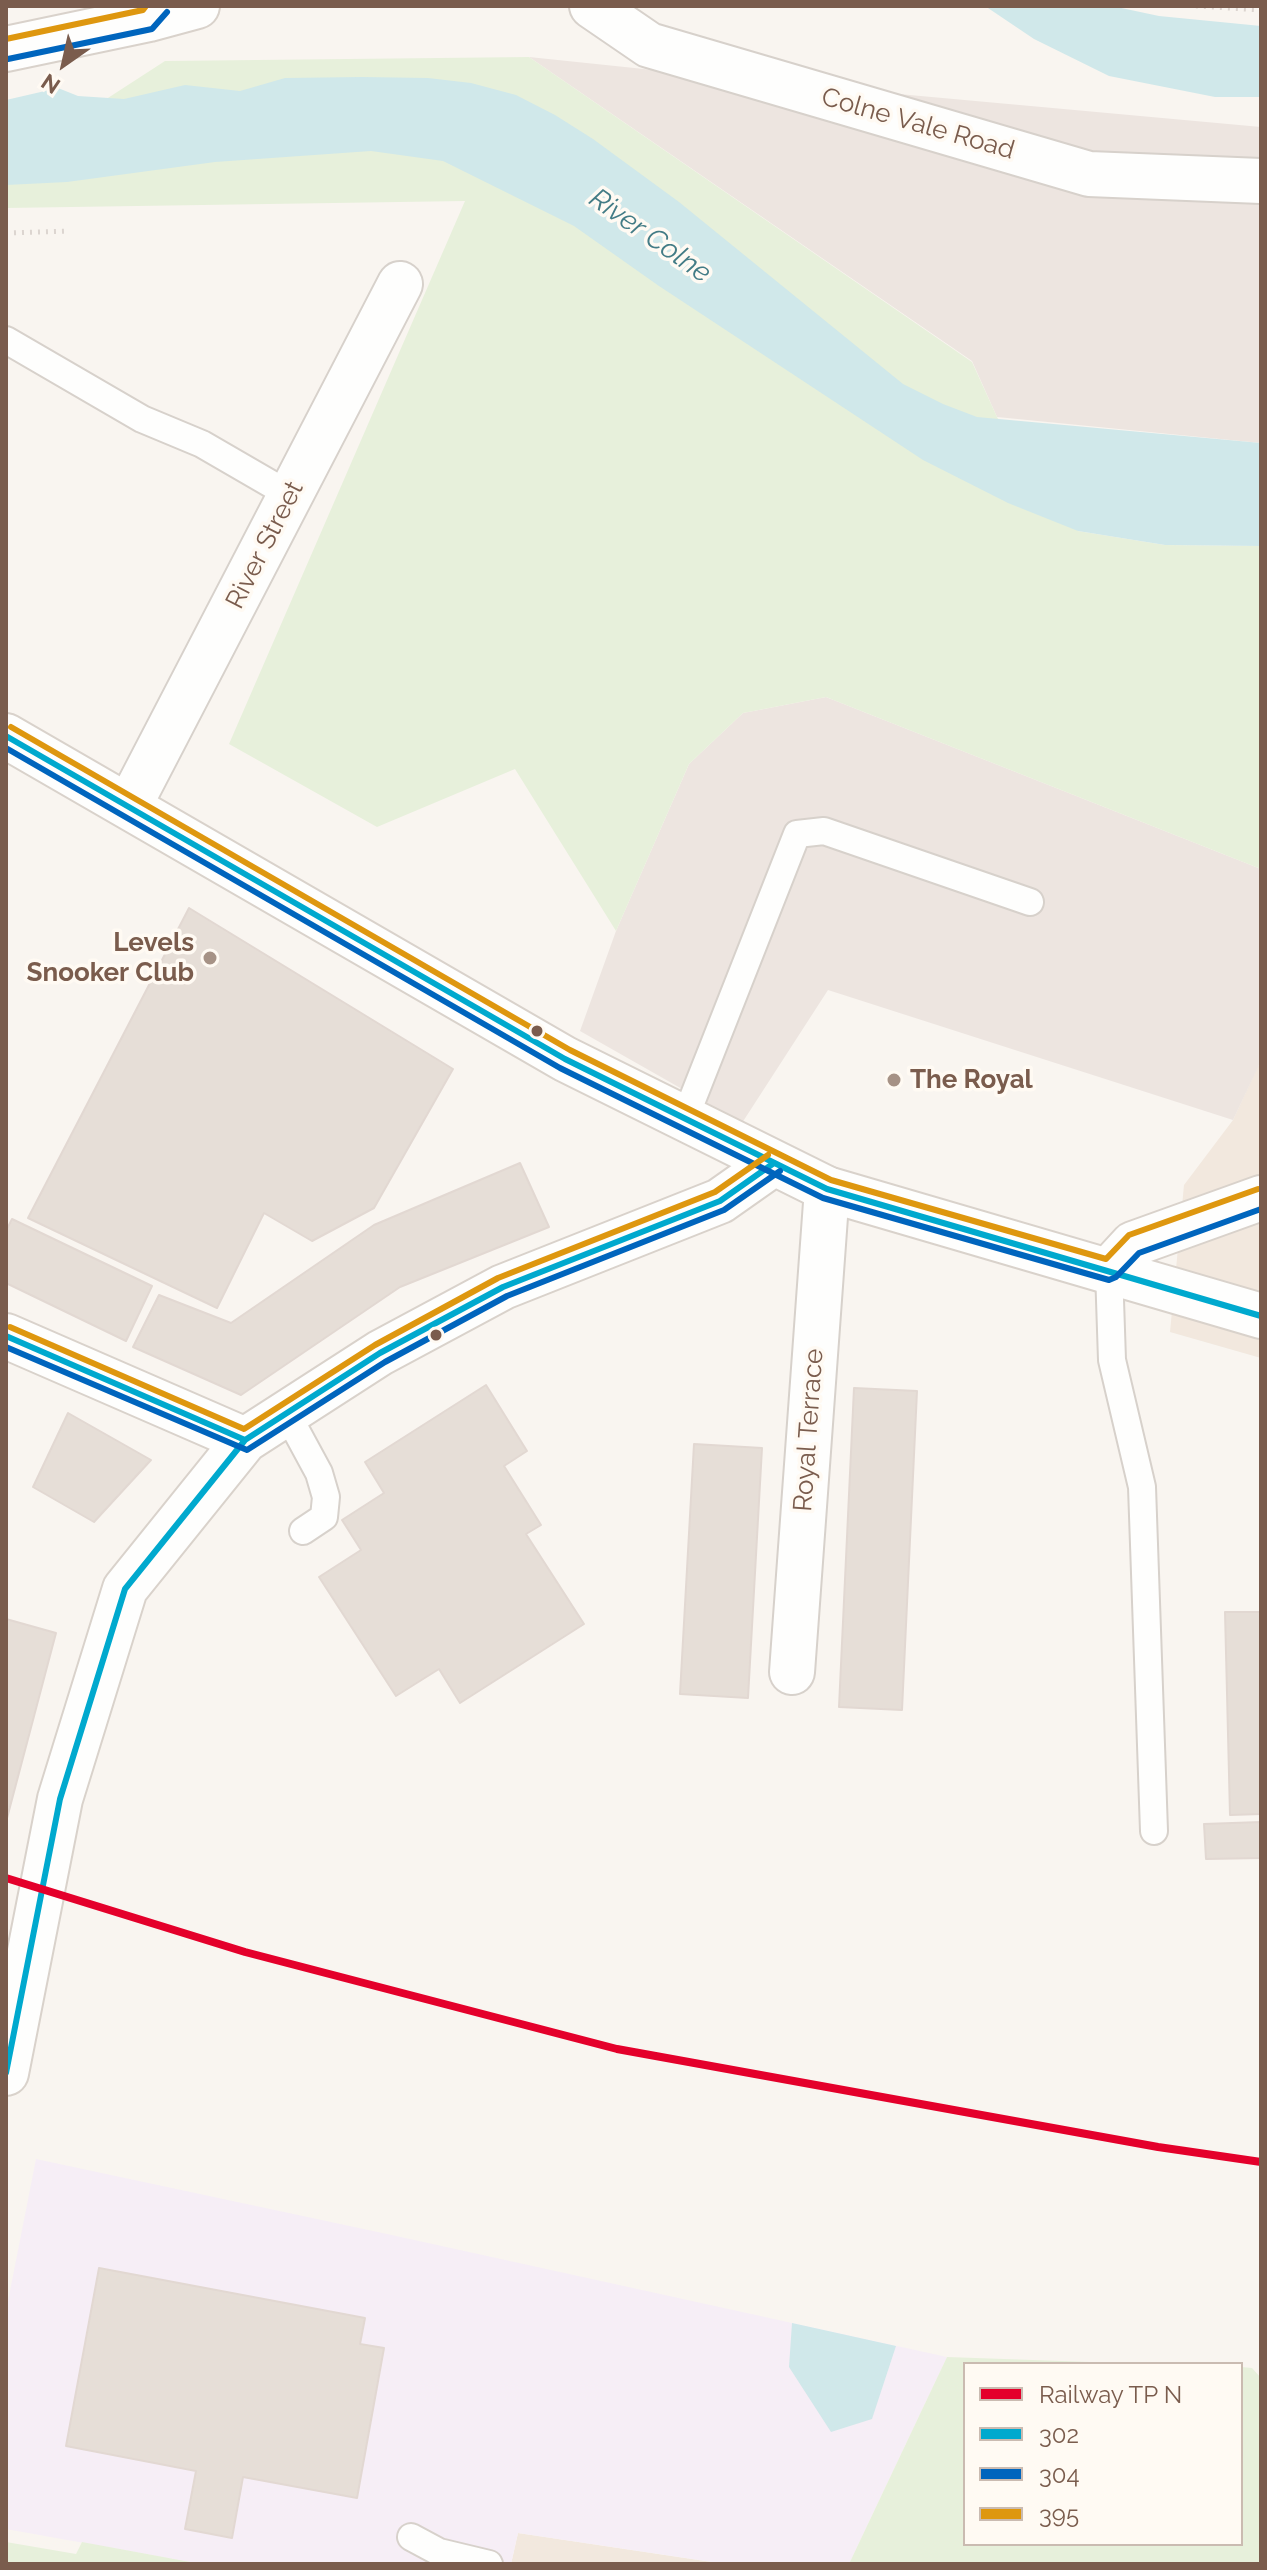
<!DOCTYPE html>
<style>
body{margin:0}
#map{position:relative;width:1267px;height:2570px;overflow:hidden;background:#f9f5f0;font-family:Raleway,sans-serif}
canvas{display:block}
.frame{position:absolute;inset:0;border:8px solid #7a5c4d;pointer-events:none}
.legend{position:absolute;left:963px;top:2362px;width:280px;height:184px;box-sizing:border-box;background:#fffaf3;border:2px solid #cabbb1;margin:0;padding:10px 14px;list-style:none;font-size:24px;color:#7a5c4d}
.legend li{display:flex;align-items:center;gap:16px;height:40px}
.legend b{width:40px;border:2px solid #cabbb1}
.north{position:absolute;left:24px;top:24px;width:80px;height:80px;-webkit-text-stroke:6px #fffaf3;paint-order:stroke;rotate:214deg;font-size:22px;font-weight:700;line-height:32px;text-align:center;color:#7a5c4d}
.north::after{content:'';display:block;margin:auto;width:28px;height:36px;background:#7a5c4d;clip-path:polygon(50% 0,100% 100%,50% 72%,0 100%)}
</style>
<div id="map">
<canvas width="1267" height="2570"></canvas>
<div class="frame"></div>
<ul class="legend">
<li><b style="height:10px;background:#e4002b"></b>Railway TP N</li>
<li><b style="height:10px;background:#00a9ce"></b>302</li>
<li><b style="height:10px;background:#0065bd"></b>304</li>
<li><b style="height:10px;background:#de970f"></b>395</li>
</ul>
<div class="north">N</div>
</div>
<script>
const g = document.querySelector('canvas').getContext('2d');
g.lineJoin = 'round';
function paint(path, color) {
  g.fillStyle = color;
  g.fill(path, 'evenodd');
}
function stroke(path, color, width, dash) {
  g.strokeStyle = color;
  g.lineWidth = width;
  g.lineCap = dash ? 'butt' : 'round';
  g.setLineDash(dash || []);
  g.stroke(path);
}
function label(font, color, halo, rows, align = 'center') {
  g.font = font + ' Raleway,sans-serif';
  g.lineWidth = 7;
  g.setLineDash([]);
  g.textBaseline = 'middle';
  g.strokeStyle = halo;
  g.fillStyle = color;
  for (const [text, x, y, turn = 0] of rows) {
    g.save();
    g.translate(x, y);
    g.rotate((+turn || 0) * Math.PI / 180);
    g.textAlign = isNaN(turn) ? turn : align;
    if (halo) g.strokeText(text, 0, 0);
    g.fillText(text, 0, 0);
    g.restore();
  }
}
paint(new Path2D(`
 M1261,1065v293l-91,-26 14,-147 49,-65 25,-54z
 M518,2533l207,31h-214z`), '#f2e8de');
paint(new Path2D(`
 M529,57l249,26 483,44v316l-264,-26 -25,-56z
 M826,697l435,172v192l-28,59 -405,-130 -86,133 -162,-92 36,-100 73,-167 54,-51z`), '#ede5e0');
paint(new Path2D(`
 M36,2159l351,75 560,123 -98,207h-123l-208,-31 -7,31h-310l-195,-35v-218z`), '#f6eef6');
paint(new Path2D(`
 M529,57l443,305 25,55 81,114 87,14 96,1v323l-435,-172 -83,16 -54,51 -73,167 -101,-162 -138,58 -148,-83 236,-543 -459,7v-44l159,-103z
 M947,2357l200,7h-182v180h276v-177l11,1 9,10v186h-412z
 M6,2542l70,12 6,-12 119,22h-195z`), '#e7f0db');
paint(new Path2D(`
 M985,6h127l47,10 102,10v71h-46l-106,-21 -75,-37z
 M362,77l66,1 43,5 45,12 39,20 38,24 86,63 224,182 40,20 34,13 284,26v103l-96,-1 -87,-14 -70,-28 -85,-43 -264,-174 -85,-60 -131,-65 -72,-10 -156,11 -148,20 -61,3v-85l52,-12 20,8 46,3 61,-14 55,6 45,-13z
 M792,2323l104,23 -24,73 -41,13 -42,-65z`), '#d0e8ea');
const building = new Path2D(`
 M189,908l264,161 -79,139 -62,33 -48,-28 -47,95 -189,-90z
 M520,1163l29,64 -149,60 -159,108 -108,-48 26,-52 72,28 143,-98z
 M12,1219l140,67 -26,55 -120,-58v-52z
 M486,1385l41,66 -23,15 37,59 -15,9 58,90 -124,79 -21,-34 -43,27 -77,-119 42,-27 -19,-30 42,-27 -19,-31z
 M854,1388l63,3 -15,319 -63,-3z
 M68,1413l83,47 -57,62 -61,-35z
 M694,1444l68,4 -14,250 -68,-4z
 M1225,1612h36v202l-31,1z
 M6,1619l50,14 -50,189z
 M1261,1822v36l-55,1 -2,-35z
 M99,2268l266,50 -5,26 24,4 -27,150 -114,-21 -11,61 -47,-9 11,-58 -130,-25z`);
paint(building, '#e6ded7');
stroke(building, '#e2d8d2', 2);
const lane = new Path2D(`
 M6,340l136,79 60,25 88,51
 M685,1118l112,-284 27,-3 206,71
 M1109,1270l3,90 30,127 12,344
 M286,1412l33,61 7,24 -2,20 -21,14
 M411,2537l28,15 50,12`);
const street = new Path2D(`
 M592,6l57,39 440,129 172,7
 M129,806l271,-522
 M792,1672l35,-483`);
const secondary = new Path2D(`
 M6,49l143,-30 48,-13
 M6,736l559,323 262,130 434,127
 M1109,1270l24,-26 128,-46
 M6,1336l239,104
 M6,2073l54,-274 65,-210 120,-149 135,-87 123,-66 217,-86 54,-38`);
stroke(lane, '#d7d1cb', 30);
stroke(street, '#d7d1cb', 48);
stroke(secondary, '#d9d2cb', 48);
stroke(new Path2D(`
 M1196,6l65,4
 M6,233l62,-2`), '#dcd5d0', 5, [2, 6]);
stroke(lane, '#fefefd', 26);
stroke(street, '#fefefd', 44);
stroke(secondary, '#fefefd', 44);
stroke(new Path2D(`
 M6,736l559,323 262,130 434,127
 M6,1336l239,104
 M6,2073l54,-274 65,-210 120,-149 135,-87 123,-66 217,-86 54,-38`), '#00a9ce', 6);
stroke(new Path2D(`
 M8,59l144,-30 15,-17
 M6,748l554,320 263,130 286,82 7,-3 23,-24 122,-44
 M6,1347l241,103 138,-88 122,-66 217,-86 56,-39`), '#0065bd', 6);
stroke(new Path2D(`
 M6,39l137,-29 3,-4
 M11,727l559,323 261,130 275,79 23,-24 129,-46
 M10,1327l234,102 131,-84 123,-67 217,-86 53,-37`), '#de970f', 6);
stroke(new Path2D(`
 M6,1878l239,74 372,97 541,98 103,15`), '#e4002b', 8);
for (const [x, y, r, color] of [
 [210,958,8,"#a69286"],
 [537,1031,7,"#7a5c4d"],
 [894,1080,8,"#a69286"],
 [436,1335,7,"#7a5c4d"]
]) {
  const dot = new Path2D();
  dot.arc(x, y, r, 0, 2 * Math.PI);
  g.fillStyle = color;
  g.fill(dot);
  stroke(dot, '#fffaf3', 3);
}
label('26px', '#7a5c4d', '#fffaf3', [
 ["Colne Vale Road",918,124,16],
 ["River Street",265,545,-63],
 ["Royal Terrace",809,1430,-86]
]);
label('bold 26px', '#7a5c4d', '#fffaf3', [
 ["Levels",194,943],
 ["Snooker Club",194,973],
 ["The Royal",910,1080,"left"]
], 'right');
label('italic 28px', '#437c86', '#fffaf3', [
 ["River Colne",650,236,35]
]);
</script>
